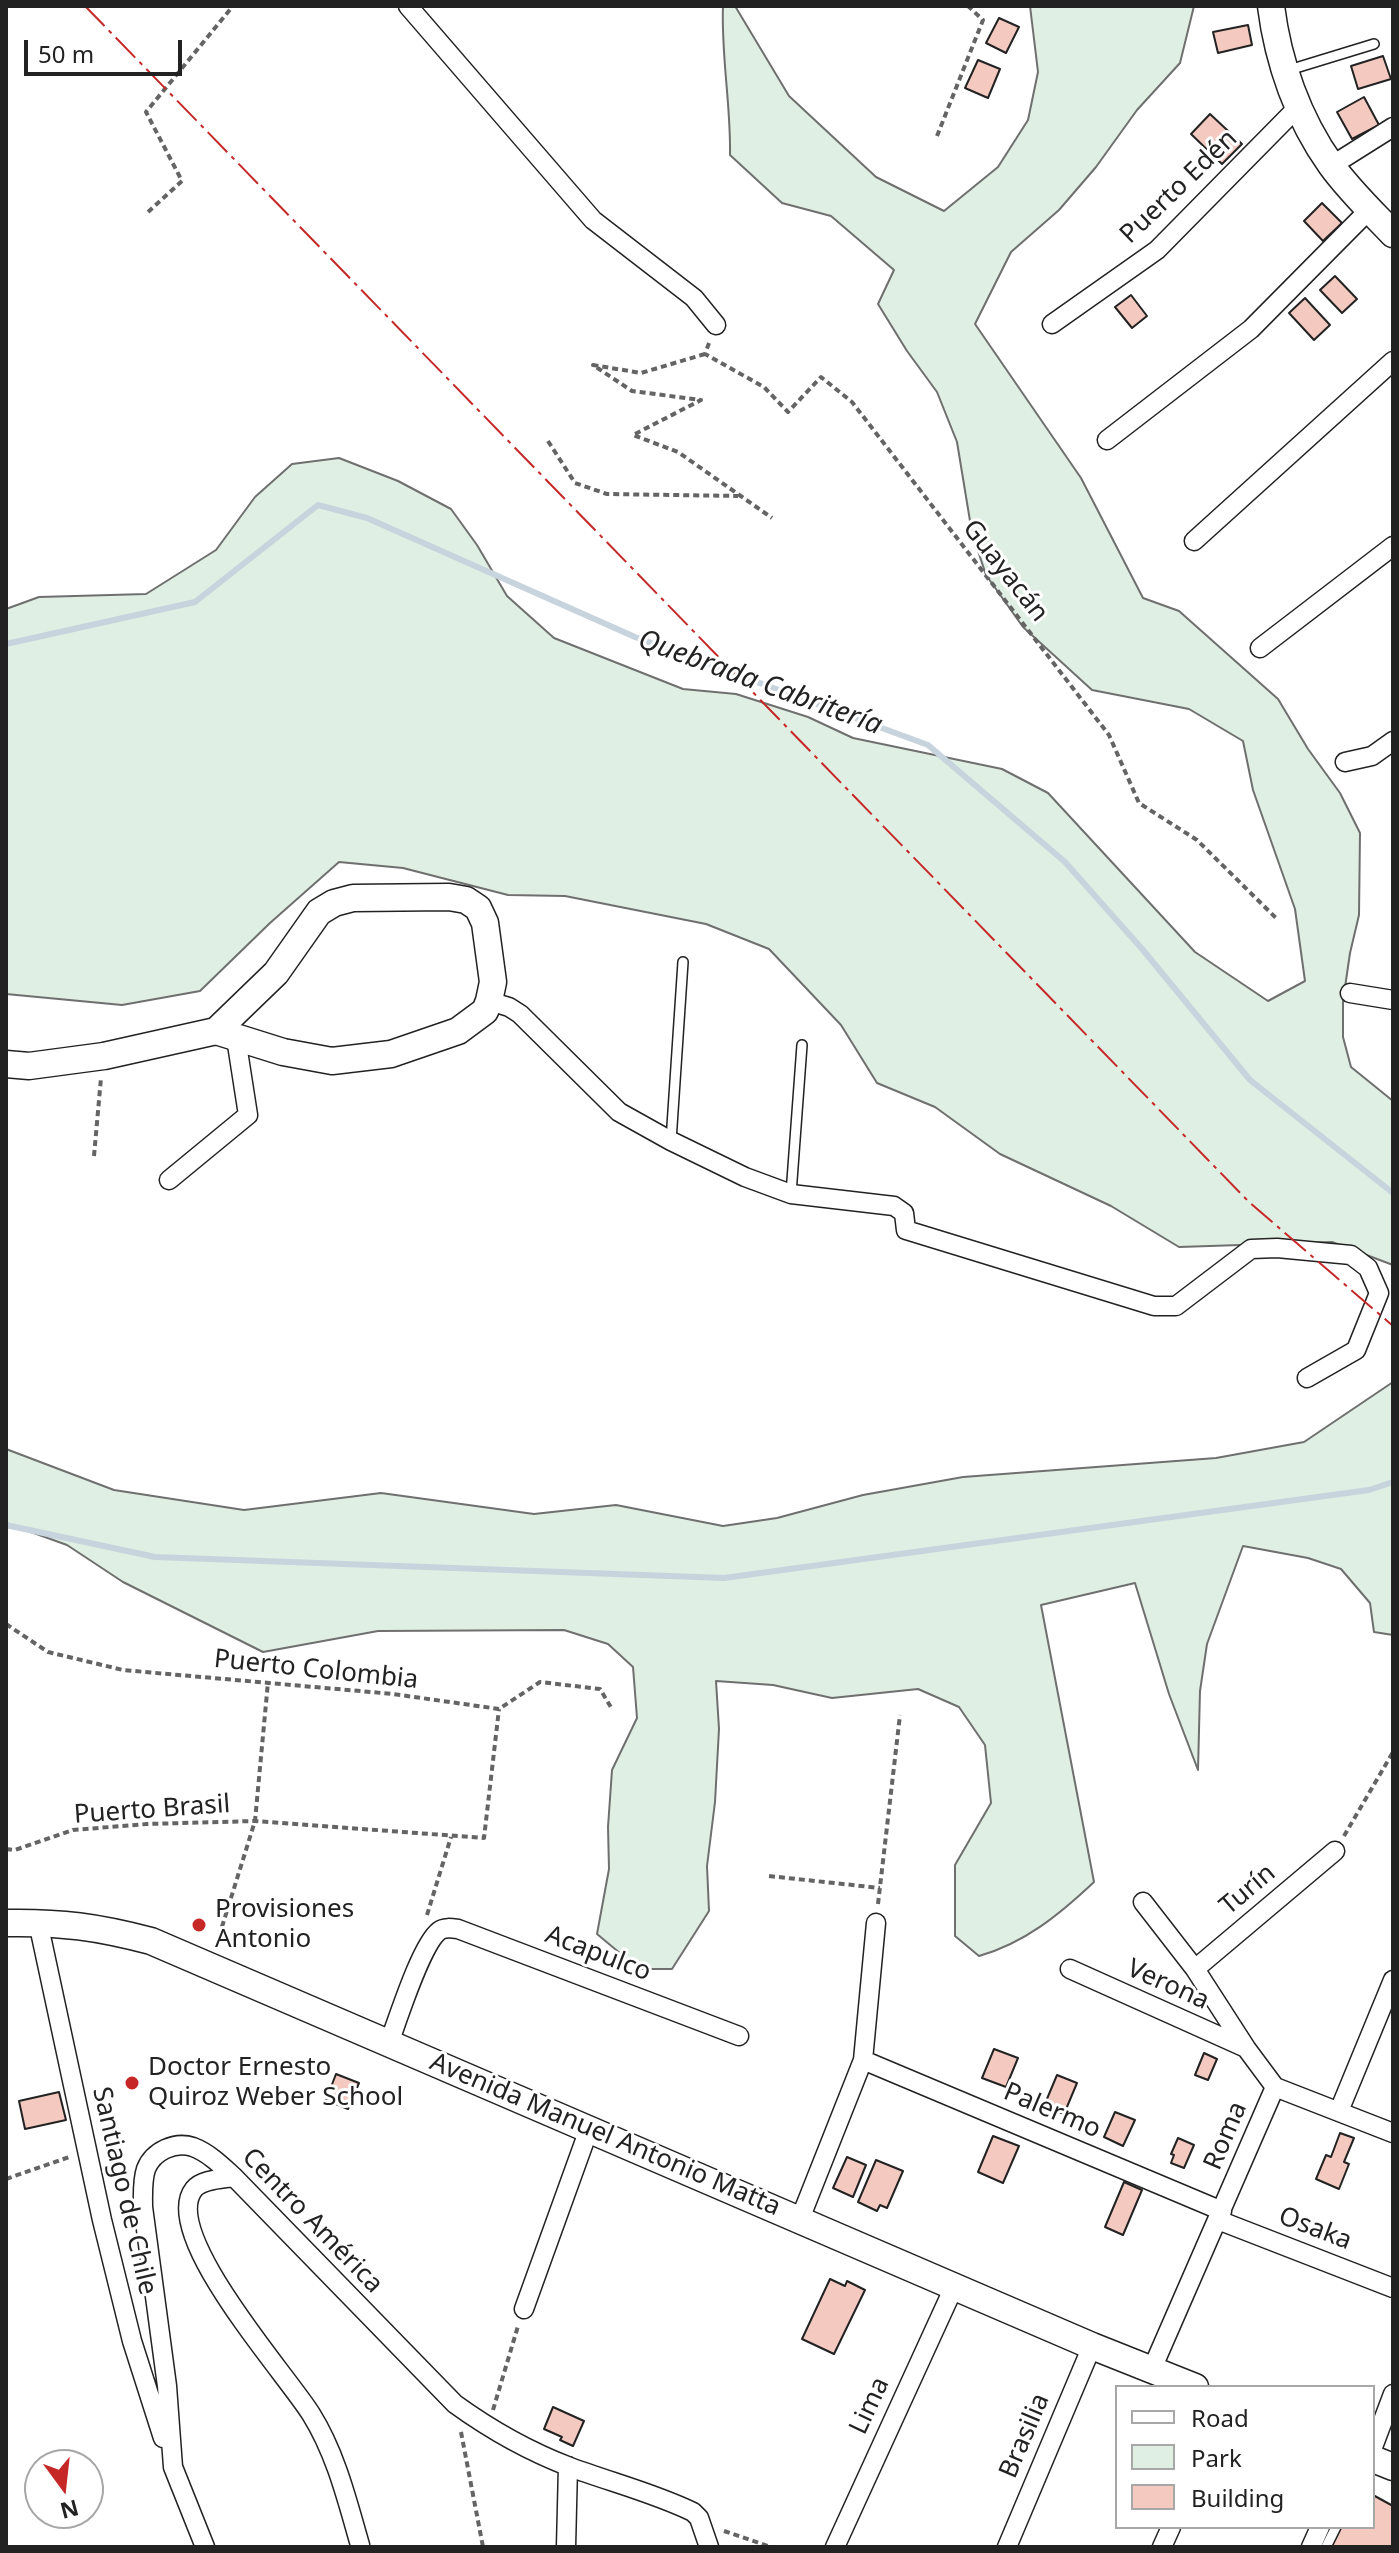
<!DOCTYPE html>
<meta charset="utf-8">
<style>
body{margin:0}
#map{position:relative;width:1399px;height:2553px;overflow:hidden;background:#fff;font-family:"Noto Sans",sans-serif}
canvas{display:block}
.frame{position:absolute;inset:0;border:8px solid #222;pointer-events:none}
.legend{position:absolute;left:1115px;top:2385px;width:260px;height:144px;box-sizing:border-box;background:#fff;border:2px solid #a7a7a7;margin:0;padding:10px 14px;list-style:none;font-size:24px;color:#222}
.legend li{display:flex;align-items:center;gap:16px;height:40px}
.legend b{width:40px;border:2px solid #a7a7a7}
.north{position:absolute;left:24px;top:2449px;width:80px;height:80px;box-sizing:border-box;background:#fff;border:2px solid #a7a7a7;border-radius:50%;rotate:165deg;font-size:22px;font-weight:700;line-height:32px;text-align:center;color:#222}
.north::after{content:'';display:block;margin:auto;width:28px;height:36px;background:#c62828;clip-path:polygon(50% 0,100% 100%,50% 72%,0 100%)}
.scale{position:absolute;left:24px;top:40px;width:158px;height:36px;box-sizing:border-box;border:4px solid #222;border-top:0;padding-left:10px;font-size:24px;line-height:28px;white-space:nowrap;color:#222;-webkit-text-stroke:6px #fff;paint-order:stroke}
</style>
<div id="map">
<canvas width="1399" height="2553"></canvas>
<div class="frame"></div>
<ul class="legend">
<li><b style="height:10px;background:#fff"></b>Road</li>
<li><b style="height:22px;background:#e0efe3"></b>Park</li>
<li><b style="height:22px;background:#f3c9c0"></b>Building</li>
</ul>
<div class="north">N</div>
<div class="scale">50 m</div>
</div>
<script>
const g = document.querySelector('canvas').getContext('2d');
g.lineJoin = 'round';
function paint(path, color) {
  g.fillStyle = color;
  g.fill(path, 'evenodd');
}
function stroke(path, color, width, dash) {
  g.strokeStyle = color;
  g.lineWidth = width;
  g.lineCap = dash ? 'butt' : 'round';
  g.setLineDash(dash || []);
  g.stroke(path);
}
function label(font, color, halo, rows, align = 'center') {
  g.font = font + ' "Noto Sans",sans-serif';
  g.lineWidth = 6;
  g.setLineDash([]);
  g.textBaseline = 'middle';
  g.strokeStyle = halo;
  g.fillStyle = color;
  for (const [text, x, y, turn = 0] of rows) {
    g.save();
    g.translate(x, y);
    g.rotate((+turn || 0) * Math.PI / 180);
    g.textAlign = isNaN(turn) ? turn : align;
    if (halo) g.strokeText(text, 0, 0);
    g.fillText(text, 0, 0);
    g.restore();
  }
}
const green = new Path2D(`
 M723,6h12l54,90 87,81 68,34 54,-44 30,-47 10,-48 -8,-66h164l-14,57 -43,47 -41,57 -37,43 -48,42 -36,72 106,154 62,120 36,13 99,88 30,50 32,44 20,40 -1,82 -9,38 -7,48v36l8,30 42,34v164l-61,-23 -153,5 -68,-41 -111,-52 -65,-47 -58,-24 -36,-58 -72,-76 -63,-25 -141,-28 -57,-1 -105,-27 -64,-6 -69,61 -70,68 -78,14 -116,-11v-385l33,-12 107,-3 70,-44 39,-53 37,-33 47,-6 59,23 53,28 26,36 30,51 47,42 129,51 53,5 72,23 45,21 149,31 46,24 147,159 73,49 37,-20 -10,-72 -42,-119 -10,-49 -54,-32 -97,-19 -69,-63 -37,-52 -14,-42 -15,-91 -20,-50 -30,-41 -29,-47 16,-34 -63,-54 -49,-13 -52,-48c1,-50 -9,-99 -7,-149z
 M1393,1382v253l-19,-3 -4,-29 -29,-34 -33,-11 -65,-12 -36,98 -7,47 -2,79 -29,-76 -34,-111 -94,22 53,277c-34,32 -69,61 -115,74l-24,-20v-71l36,-62 -6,-58 -26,-38 -41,-18 -86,9 -59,-13 -57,-4 3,48 -4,73 -8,64 2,45 -37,58h-33l-42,-35 12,-65 -1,-42 4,-57 25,-52 -4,-51 -25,-23 -44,-14 -186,1 -115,21 -140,-70 -56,-37 -61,-22v-74l108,41 130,20 137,-17 153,21 82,-9 107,21 54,-8 86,-23 100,-18 253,-19 88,-16z`);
paint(green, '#e0efe3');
stroke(green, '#6f6f6f', 2);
stroke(new Path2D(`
 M6,644l189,-42 123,-97 49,13 268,119 293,108 137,117 78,88 107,130 143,113
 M6,1525l149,32 569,21 645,-88 24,-8`), '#c7d3dd', 6);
const building = new Path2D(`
 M999,18l20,9 -13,26 -20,-10z
 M1248,25l4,20 -34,8 -5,-21z
 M1383,56l8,23 -33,10 -7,-23z
 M978,60l22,9 -12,29 -23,-10z
 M1364,97l15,28 -27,14 -15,-27z
 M1210,114l32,30 -20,20 -31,-30z
 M1322,203l20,20 -19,18 -19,-20z
 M1335,276l22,23 -15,14 -22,-23z
 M1131,295l16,21 -15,12 -17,-21z
 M1305,298l25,27 -16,15 -25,-27z
 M994,2049l24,9 -12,29 -24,-9z
 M1204,2053l13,6 -9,21 -13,-5z
 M336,2074l23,9 -11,26 -22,-9z
 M1057,2075l20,8 -13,31 -20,-8z
 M59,2092l7,28 -41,9 -6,-28z
 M1115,2112l20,8 -12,26 -19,-9z
 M1340,2133l14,5 -10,24 5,2 -10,25 -23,-10 10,-24 5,2z
 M993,2136l26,10 -16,37 -25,-11z
 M1178,2138l16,7 -10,23 -13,-5 3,-8 -3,-1z
 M847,2157l19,8 -13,32 -20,-9z
 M876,2160l27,11 -16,37 -7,-3 -3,6 -19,-9z
 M1124,2182l18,8 -19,45 -18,-8z
 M830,2279l15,7 2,-5 18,9 -31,64 -32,-15z
 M553,2407l31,14 -11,25 -13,-6 2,-3 -18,-8z
 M1373,2495l20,11v41h-64l10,-20h34z`);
paint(building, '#f3c9c0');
stroke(building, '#222', 2);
const lane = new Path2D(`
 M1289,70l85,-26
 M671,1141l12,-179
 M791,1194l11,-149
 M1326,2547l10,-20`);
const street = new Path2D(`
 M408,6l185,214 101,78 22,27
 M1331,166l62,-39
 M1052,324l105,-74 140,-142
 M1107,440l144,-111 119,-120
 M1194,541l199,-180
 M1260,648l133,-102
 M1345,762l27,-6 21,-15
 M1350,993l43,7
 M489,1001l20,6 11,7 99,98 52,29 74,36 46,17 103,12 10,7 2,17 248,76h22l75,-57 26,-1 74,7 17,13 11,25 -23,57 -49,28
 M169,1180l79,-65 -12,-77
 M1143,1902l52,67 51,79 29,39
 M38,1922l64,298 30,121 31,97
 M1070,1969l176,79
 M1195,1969l140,-118
 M389,2043c9,-24 32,-98 50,-112 5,-4 12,-3 19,-2l281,107
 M863,2060l359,151
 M1275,2087l118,46
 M1339,2111l54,-131
 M234,2177c-12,2 -32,2 -40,12 -35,44 93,186 117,225 25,40 36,86 49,131
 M800,2219l63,-159 13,-137
 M1218,2220l175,68
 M524,2309l65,-180
 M1152,2369l123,-282
 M1373,2447l20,-53
 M205,2547l-32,-80 -6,-81 -24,-179c0,-12 -1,-26 3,-38 7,-18 29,-28 47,-22 16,6 29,19 41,30l221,227c36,26 73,47 115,63 40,15 84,26 123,45l6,6 10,29
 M566,2547l2,-81
 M835,2547l119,-260
 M1007,2547l85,-201
 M1162,2547l9,-20
 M1311,2547l9,-20`);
const secondary = new Path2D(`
 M1271,6c7,56 27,113 60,159 18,25 41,47 62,69
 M6,1064l23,2 75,-10 112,-25 60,-58 43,-61 15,-9 19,-5 96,-1 17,3 12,8 7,15 8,59 -4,19 -4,10 -27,20 -67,23 -59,7 -49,-9 -67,-21
 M6,1923c55,-1 92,4 145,18l941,405 103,41
 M1373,2459l20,8`);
stroke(lane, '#222', 12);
stroke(street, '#222', 21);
stroke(secondary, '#222', 29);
stroke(new Path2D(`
 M937,136l46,-116 -15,-14
 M148,212l34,-31 -36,-69 87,-106
 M709,343l-4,11 59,33 24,25 33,-35 31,25 257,333 30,68 58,37 80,79
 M705,354l-64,19 -48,-8 39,26 69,9 -68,35 45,17 94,66
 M548,441l27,42 32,11 131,2
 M94,1156l7,-78
 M6,1624l42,28 75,18 270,24 106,15 41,-27 60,7 12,20
 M1344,1836l49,-84
 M6,1849l9,1 58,-20 74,-6 108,-3 229,17 15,-129
 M769,1876l111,12
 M878,1904l22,-189
 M427,1915l24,-78
 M216,1946l39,-125 13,-139
 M6,2179l66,-23
 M493,2410l25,-84
 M461,2432l22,115
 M724,2531l47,16`), '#646464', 4, [6, 4]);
stroke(lane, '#fff', 9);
stroke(street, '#fff', 18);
stroke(secondary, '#fff', 26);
stroke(new Path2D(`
 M85,6l1164,1196 144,124`), '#c62828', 2, [28, 6, 4, 6]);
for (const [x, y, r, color] of [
 [199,1925,8,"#c62828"],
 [132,2083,8,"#c62828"]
]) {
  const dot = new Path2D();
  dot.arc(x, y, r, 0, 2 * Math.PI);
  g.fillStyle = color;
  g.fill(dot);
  stroke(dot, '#fff', 3);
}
label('26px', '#222', '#fff', [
 ["Puerto Edén",1179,187,-44],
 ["Guayacán",1005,571,52],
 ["Puerto Colombia",316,1670,6],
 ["Puerto Brasil",152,1810,-4],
 ["Turín",1248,1890,-40],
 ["Acapulco",598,1954,21],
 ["Verona",1168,1985,24],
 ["Palermo",1052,2111,23],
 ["Avenida Manuel Antonio Matta",605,2135,23],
 ["Roma",1226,2136,-67],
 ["Santiago de Chile",124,2191,77],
 ["Centro América",312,2221,46],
 ["Osaka",1315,2229,21],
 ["Lima",870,2406,-65],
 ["Brasilia",1025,2436,-67]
]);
label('26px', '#222', '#fff', [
 ["Provisiones",215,1910],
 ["Antonio",215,1940],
 ["Doctor Ernesto",148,2068],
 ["Quiroz Weber School",148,2098]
], 'left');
label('italic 28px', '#222', '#fff', [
 ["Quebrada Cabritería",760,683,20]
]);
</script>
